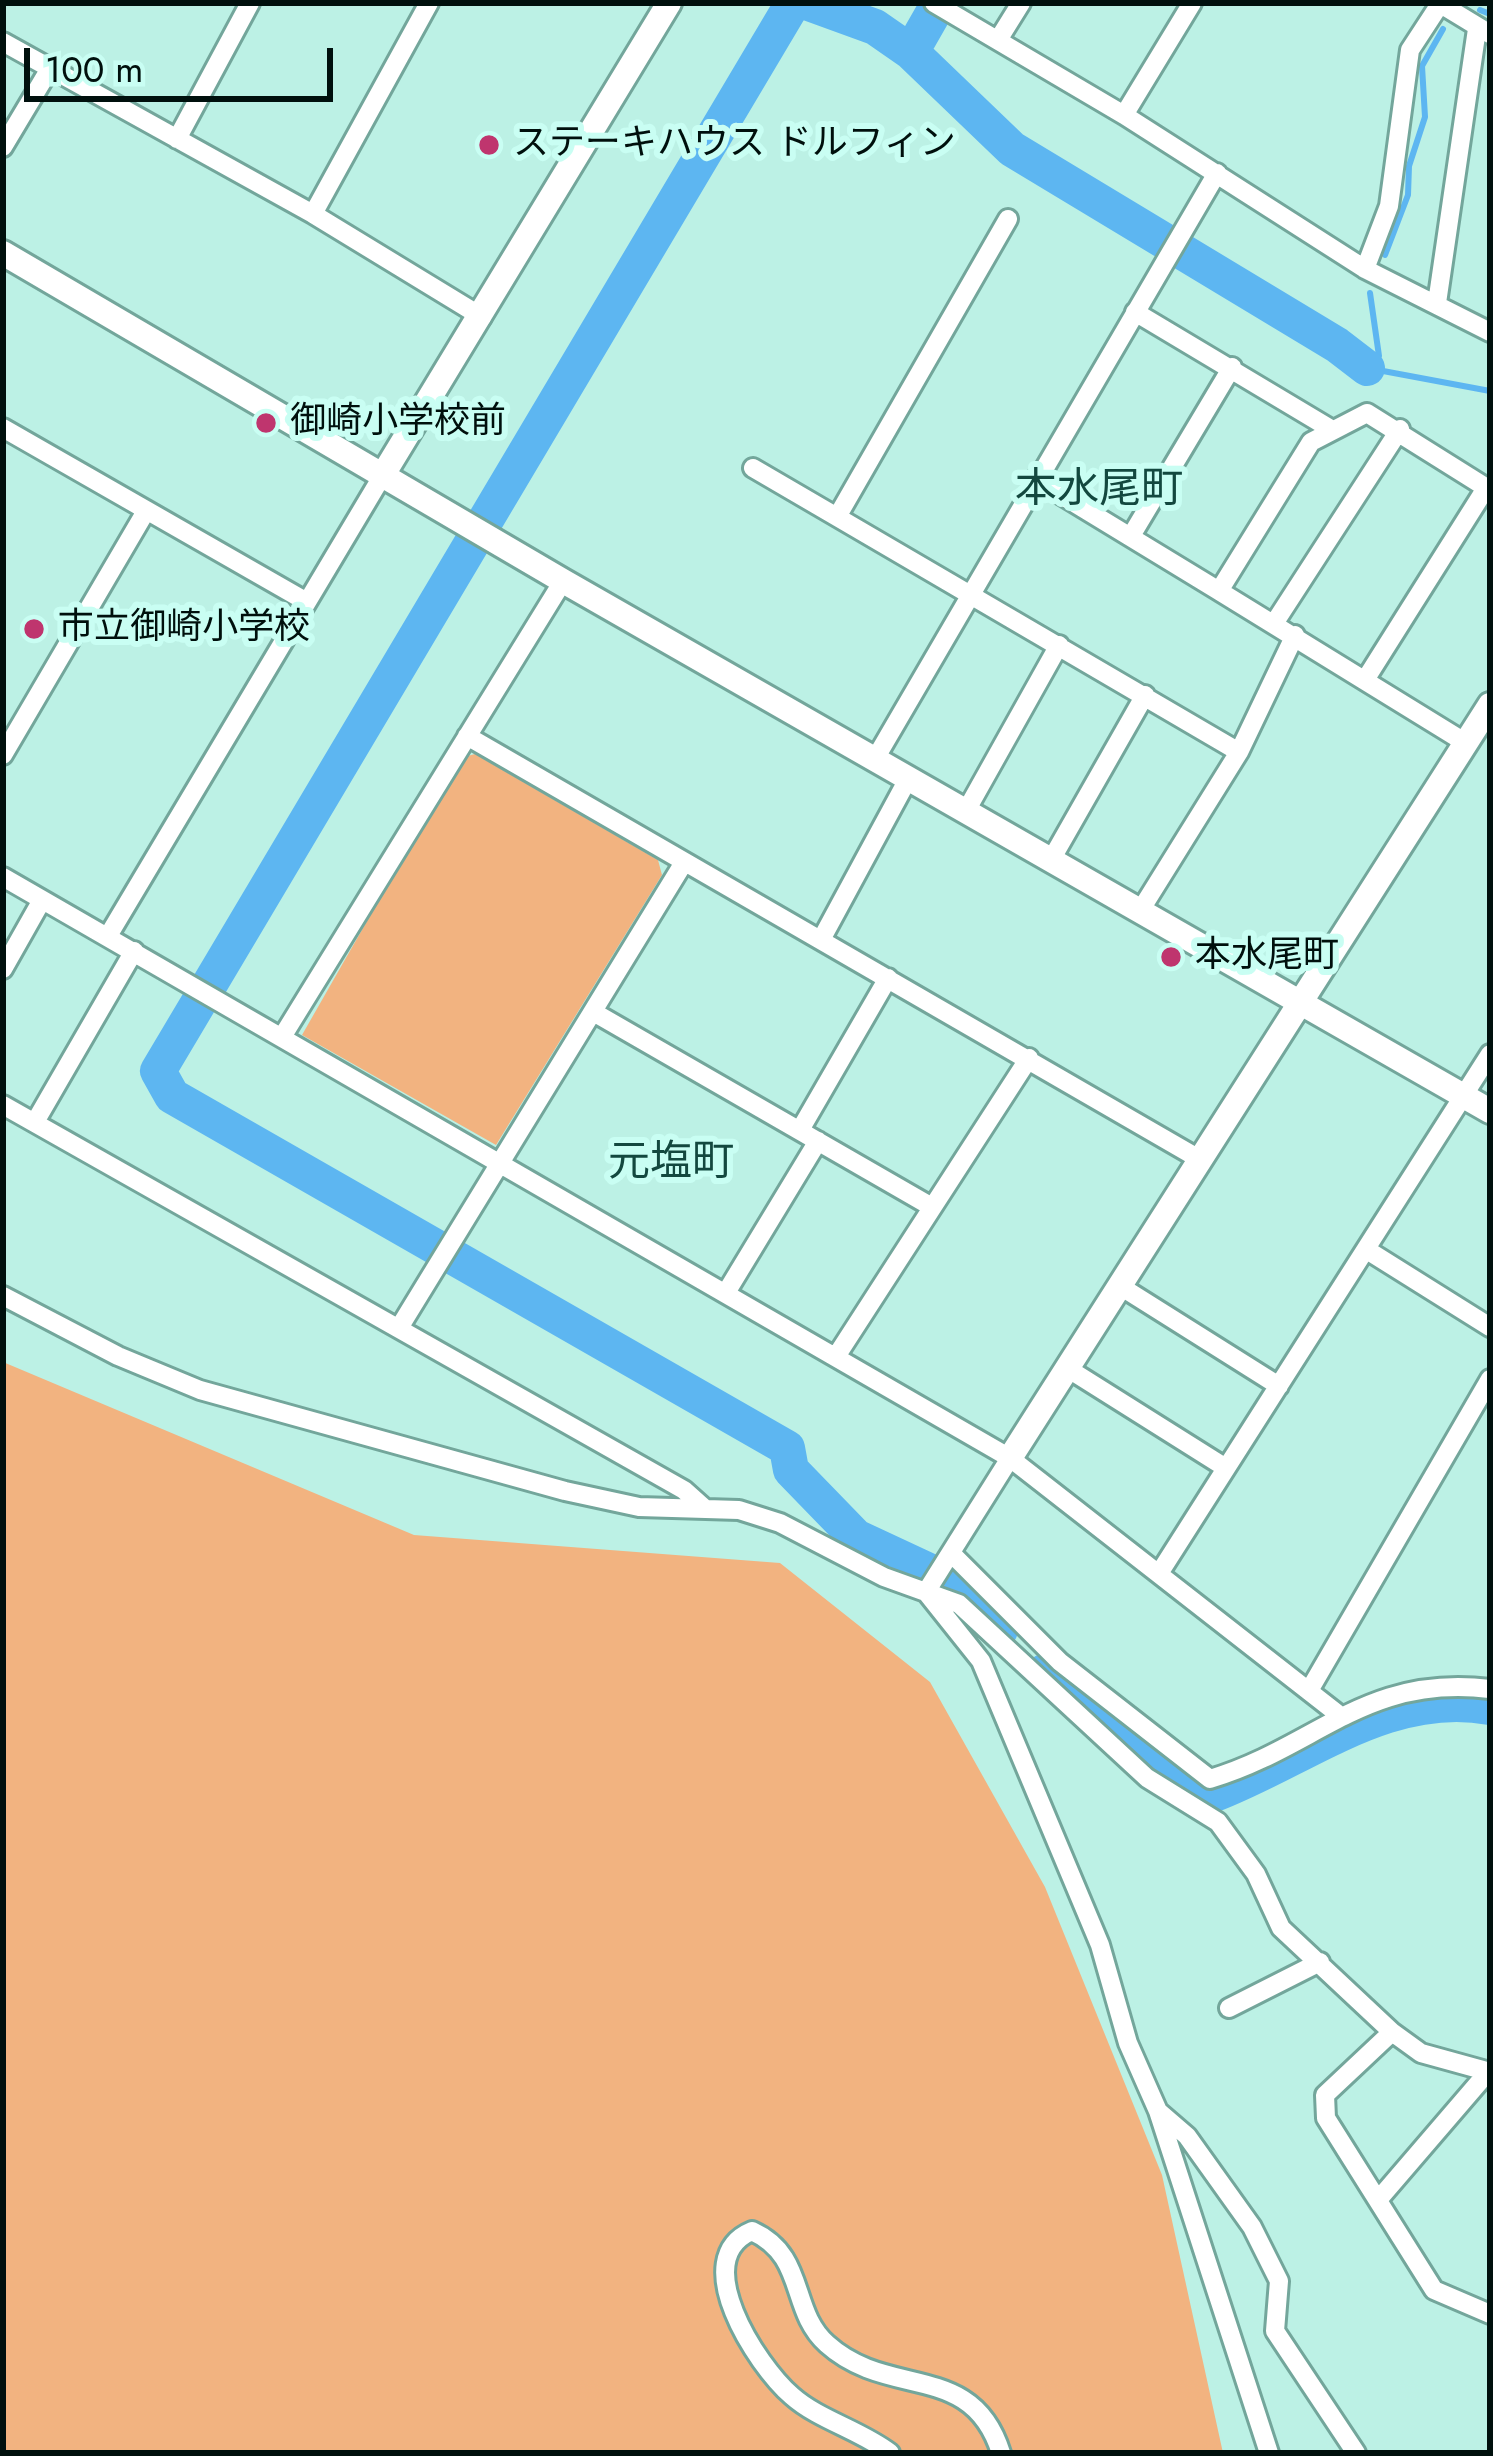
<!DOCTYPE html>
<meta charset="utf-8">
<style>
body{margin:0}
#map{position:relative;width:1493px;height:2456px;overflow:hidden;background:#bcf1e5;font-family:Jost,sans-serif}
canvas{display:block}
.frame{position:absolute;inset:0;border:6px solid #00100d;pointer-events:none}
.scale{position:absolute;left:24px;top:48px;width:309px;height:54px;box-sizing:border-box;border:6px solid #00100d;border-top:0;padding-left:15px;font-size:36px;line-height:42px;white-space:nowrap;color:#00100d;-webkit-text-stroke:9px #c9fef3;paint-order:stroke}
</style>
<div id="map">
<canvas width="1493" height="2456"></canvas>
<div class="frame"></div>
<div class="scale">100 m</div>
</div>
<script>
const g = document.querySelector('canvas').getContext('2d');
g.lineJoin = 'round';
function paint(path, color) {
  g.fillStyle = color;
  g.fill(path, 'evenodd');
}
function stroke(path, color, width, dash) {
  g.strokeStyle = color;
  g.lineWidth = width;
  g.lineCap = dash ? 'butt' : 'round';
  g.setLineDash(dash || []);
  g.stroke(path);
}
function label(font, color, halo, rows, align = 'center') {
  g.font = font + ' Jost,"Noto Sans JP",sans-serif';
  g.lineWidth = 12;
  g.setLineDash([]);
  g.textBaseline = 'middle';
  g.strokeStyle = halo;
  g.fillStyle = color;
  for (const [text, x, y, turn = 0] of rows) {
    g.save();
    g.translate(x, y);
    g.rotate((+turn || 0) * Math.PI / 180);
    g.textAlign = isNaN(turn) ? turn : align;
    if (halo) g.strokeText(text, 0, 0);
    g.fillText(text, 0, 0);
    g.restore();
  }
}
paint(new Path2D(`
 M475,754l183,106 4,15 -166,270 -194,-110 158,-277z
 M3,1362l411,173 366,28 150,119 115,205 117,288 61,278h-1220z`), '#f2b380');
stroke(new Path2D(`
 M1480,10l10,4
 M1385,255l23,-60 1,-29 16,-49 -3,-51 21,-37
 M1367,368l123,23
 M1367,368l12,-12 -9,-63`), '#5db6f1', 6);
stroke(new Path2D(`
 M793,3l-635,1068 14,25 615,352 4,22 65,67 88,41 56,52
 M809,3l66,24 36,25 101,97 325,196 30,23
 M911,52l28,-49
 M1044,1672l97,81 71,42c91,-34 175,-107 278,-88`), '#5db6f1', 36);
const minor = new Path2D(`
 M934,3l190,112 241,154 125,63
 M1439,3l51,31
 M998,40l23,-37
 M3,42l310,172 169,103
 M1124,115l68,-112
 M177,139l73,-136
 M3,147l46,-77
 M313,214l116,-211
 M1008,219l-171,298 402,235
 M1365,269l24,-63 21,-156 30,-46
 M1437,303l40,-274
 M1135,312l194,116
 M3,428l304,174
 M753,468l84,49
 M1035,479l184,112
 M1131,536l101,-169
 M1275,622l125,-193
 M1365,680l121,-192
 M467,736l734,424
 M1466,743l-247,-152 92,-149 56,-29 123,77
 M3,755l143,-244
 M875,759l342,-586
 M966,811l93,-166
 M1051,860l94,-165
 M3,877l1007,581 328,256
 M1140,911l99,-159 56,-117
 M108,936l276,-463
 M822,938l86,-159
 M3,969l39,-69
 M595,1013l337,194
 M282,1037l281,-456
 M3,1105l681,385 19,17
 M35,1122l99,-171
 M800,1130l88,-152
 M1367,1250l123,77
 M1120,1286l159,100
 M727,1291l91,-150
 M3,1296l115,60 82,34 365,101 74,16 100,3 41,13 104,54 75,27 188,174 71,44 38,52 25,54 111,104 29,21 69,19
 M399,1328l284,-464
 M837,1355l192,-297
 M1067,1368l159,100
 M951,1553l109,109 150,117c107,-32 155,-105 280,-90
 M1160,1572l330,-518
 M926,1592l55,69 119,284 28,98 30,68 111,342
 M926,1592l84,-134
 M1310,1689l180,-310
 M1229,2008l91,-46
 M1392,2032l-67,63 1,23 108,172 56,24
 M1158,2111l29,25 65,91 27,54 -4,50 81,122
 M1378,2200l109,-127
 M890,2453c-30,-23 -71,-33 -98,-57 -36,-31 -105,-138 -40,-165 55,25 37,79 75,113 62,56 145,16 174,109`);
const tertiary = new Path2D(`
 M3,253l560,328 927,530
 M384,473l285,-470
 M1010,1458l480,-753`);
stroke(minor, '#73a69b', 24);
stroke(tertiary, '#73a69b', 30);
stroke(minor, '#fff', 18);
stroke(tertiary, '#fff', 24);
for (const [x, y, r, color] of [
 [489,145,12,"#bf356e"],
 [266,423,12,"#bf356e"],
 [34,629,12,"#bf356e"],
 [1171,957,12,"#bf356e"]
]) {
  const dot = new Path2D();
  dot.arc(x, y, r, 0, 2 * Math.PI);
  g.fillStyle = color;
  g.fill(dot);
  stroke(dot, '#c9fef3', 4.5);
}
label('36px', '#00100d', '#c9fef3', [
 ["ステーキハウス ドルフィン",513,145],
 ["御崎小学校前",290,423],
 ["市立御崎小学校",58,629],
 ["本水尾町",1195,957]
], 'left');
label('42px', '#13483f', '#c9fef3', [
 ["本水尾町",1099,492],
 ["元塩町",671,1165]
]);
</script>
